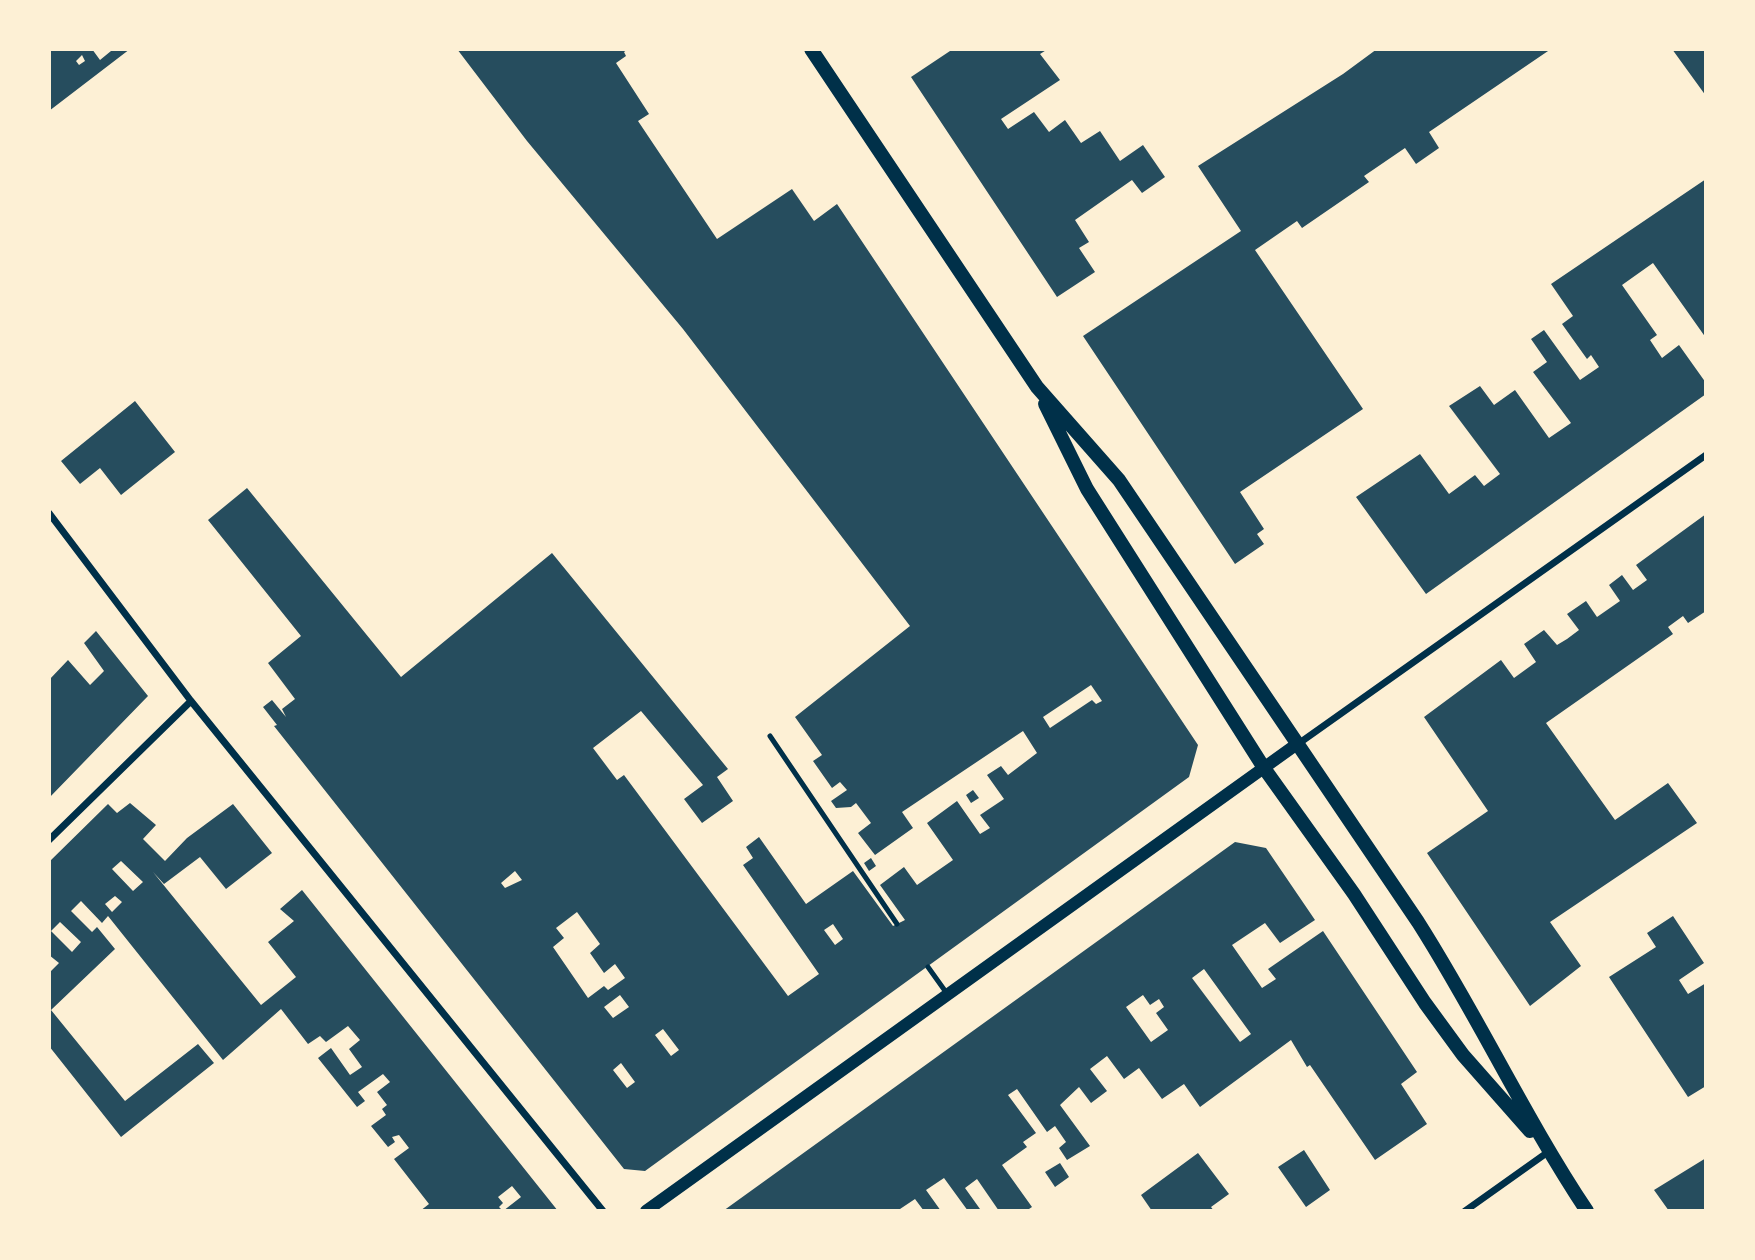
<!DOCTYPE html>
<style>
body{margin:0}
#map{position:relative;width:1755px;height:1260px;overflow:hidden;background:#fdf0d5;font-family:"Space Grotesk",sans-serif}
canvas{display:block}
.frame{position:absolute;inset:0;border:51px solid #fdf0d5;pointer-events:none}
</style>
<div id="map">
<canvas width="1755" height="1260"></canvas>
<div class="frame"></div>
</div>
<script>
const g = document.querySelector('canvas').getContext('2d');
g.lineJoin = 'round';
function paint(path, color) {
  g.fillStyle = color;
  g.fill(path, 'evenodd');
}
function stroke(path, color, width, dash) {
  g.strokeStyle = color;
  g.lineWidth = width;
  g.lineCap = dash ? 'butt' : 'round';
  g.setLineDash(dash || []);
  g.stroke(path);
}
paint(new Path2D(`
 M49,49h43l8,11 11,-9 -2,-2h21l-81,62zM82,55l3,6 -6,4 -3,-4z
 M457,49h171l-4,3 2,4 -10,7 33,51 -11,7 79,118 75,-50 22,32 23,-17 361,541 -9,32 -544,394 -21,-2 -350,-443 3,-1 -14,-18 9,-7 14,17 -4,-8 13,-10 -27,-36 33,-27 -93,-116 39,-32 154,189 151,-124 176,216 -11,8 16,24 -31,22 -18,-24 19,-14 -62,-74 -48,37 24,32 7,-5 164,221 31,-22 -76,-109 10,-7 -7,-11 13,-10 47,67 47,-33 40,55 12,-6 -25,-35 24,-18 13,18 36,-25 -26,-37 30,-22 23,33 10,-6 -10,-13 24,-16 -17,-24 14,-9 7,9 29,-22 -14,-22 -121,81 11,16 -38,27 -17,-22 13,-10 -15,-20 -5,4 -15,1 -5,-7 16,-11 -7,-8 -8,6 -19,-27 9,-6 -27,-38 115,-91 -227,-297 -156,-188zM1091,685l11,16 -6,3 -4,-4 -42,28 -7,-11zM515,871l7,9 -17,8 -4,-5zM577,912l23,32 -10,9 14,20 11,-9 10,14 -17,12 -4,-4 -16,12 -35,-51 11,-9 -8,-10zM833,924l10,15 -8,6 -11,-15zM620,995l9,12 -16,11 -9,-11zM663,1029l16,21 -8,6 -16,-21zM621,1063l14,19 -8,6 -14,-18z
 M953,49h95l-8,5 20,26 -59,39 7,10 26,-17 15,20 16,-12 16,23 19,-12 20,30 23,-16 22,32 -23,16 -10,-13 -57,40 14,22 -10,6 16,24 -38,25 -146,-220z
 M1377,49h174l-122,83 10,16 -23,16 -11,-16 -41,28 5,6 -67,46 -5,-7 -42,29 108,159 -123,83 24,37 -7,5 7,10 -29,20 -152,-228 158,-105 -43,-65 145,-92z
 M1672,49h34v47z
 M1706,179v159l-53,-75 -31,22 35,50 -7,5 12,18 17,-13 27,38v11l-280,200 -70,-97 64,-43 29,40 26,-19 9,11 16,-12 -51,-68 31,-20 14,19 21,-15 34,48 22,-15 -38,-51 14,-10 -16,-23 13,-9 36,50 19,-13 -8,-12 -4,4 -25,-35 11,-8 -22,-32z
 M135,401l40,51 -54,43 -21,-27 -20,16 -19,-23z
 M1706,514v97l-18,12 -5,-7 -15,11 5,7 -127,89 69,97 53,-37 29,40 -147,99 31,44 -51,40 -103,-153 61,-42 -64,-94 77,-57 13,18 22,-16 -12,-18 20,-14 13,15 10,-6 12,-9 -12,-16 19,-13 11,16 23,-16 -11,-16 13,-10 11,15 14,-10 -11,-15z
 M96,631l52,65 -99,102v-118l19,-20 22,25 14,-14 -20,-28z
 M973,790l6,8 -8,5 -5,-8z
 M130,803l26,22 -13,14 22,22 22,-23 46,-34 39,49 -46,36 -26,-32 -36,27 -11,-12 108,133 35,-28 -28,-35 26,-21 -14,-12 22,-19 256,321h-138l9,-7 -35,-45 15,-11 -10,-13 -7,2 3,5 -7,5 -17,-21 15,-11 -4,-6 5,-4 -10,-13 13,-10 -7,-8 -25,18 7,9 -8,6 -39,-49 13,-10 19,27 12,-8 -13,-18 11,-9 -12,-14 -22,16 -6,-6 -12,8 -27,-35 -58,51 -115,-144 -6,7 -21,-22 -10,10 21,21 5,-5 18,22 -64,61 74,91 73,-57 16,19 -93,74 -72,-91v-73l10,-10 -10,-8v-93l59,-58 9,9zM121,861l22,21 -10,9 -21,-22zM115,896l7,6 -10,10 -7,-8zM60,922l21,20 -9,10 -21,-21zM512,1186l9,11 -18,14 -4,-4 4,-4 -5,-6z
 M1235,842l31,6 49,72 -35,23 -15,-20 -33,22 30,43 14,-9 -8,-10 55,-38 94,141 -16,12 26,40 -52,36 -65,-95 -3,2 -16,-27 -91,67 -16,-23 -22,15 -23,-31 -15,11 -17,-23 -17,13 17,22 -16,12 -12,-16 -19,18 30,41 -23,14 -8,-12 7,-6 -11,-16 -8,6 -30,-43 -9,6 28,38 -13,9 4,5 -25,18 30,42 -6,4h-27l-22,-32 -12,9 15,21 -12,2 -24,-33 -18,12 15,21h-17l-9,-12 -18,12h-174zM1204,969l47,65 -11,8 -48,-64zM1143,995l7,10 9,-6 5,8 -8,6 12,17 -17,12 -25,-35z
 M871,858l5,8 -7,5 -5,-8z
 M1673,916l31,47 -25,17 9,14 18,-11 -2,36 2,67 -18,11 -79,-120 47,-30 -9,-14z
 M1304,1150l26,40 -24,17 -28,-40z
 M1198,1153l31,41 -18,13 3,4h-62l-11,-16z
 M1706,1158v53h-37l-15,-21z
 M1060,1163l9,14 -14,10 -10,-15z`), '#264d5e');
stroke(new Path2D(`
 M770,736l127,188
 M928,967l20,28`), '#003049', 5);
stroke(new Path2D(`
 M49,513l142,188 412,510
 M1298,744l408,-289
 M49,840l142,-139
 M1465,1211l83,-59`), '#003049', 7);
stroke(new Path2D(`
 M646,1211l651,-467`), '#003049', 12);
stroke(new Path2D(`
 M811,49l226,338 82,93 299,442c60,94 107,196 169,289
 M1045,404l42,85 177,279 90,126 71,109 38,52 67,76`), '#003049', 14);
</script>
